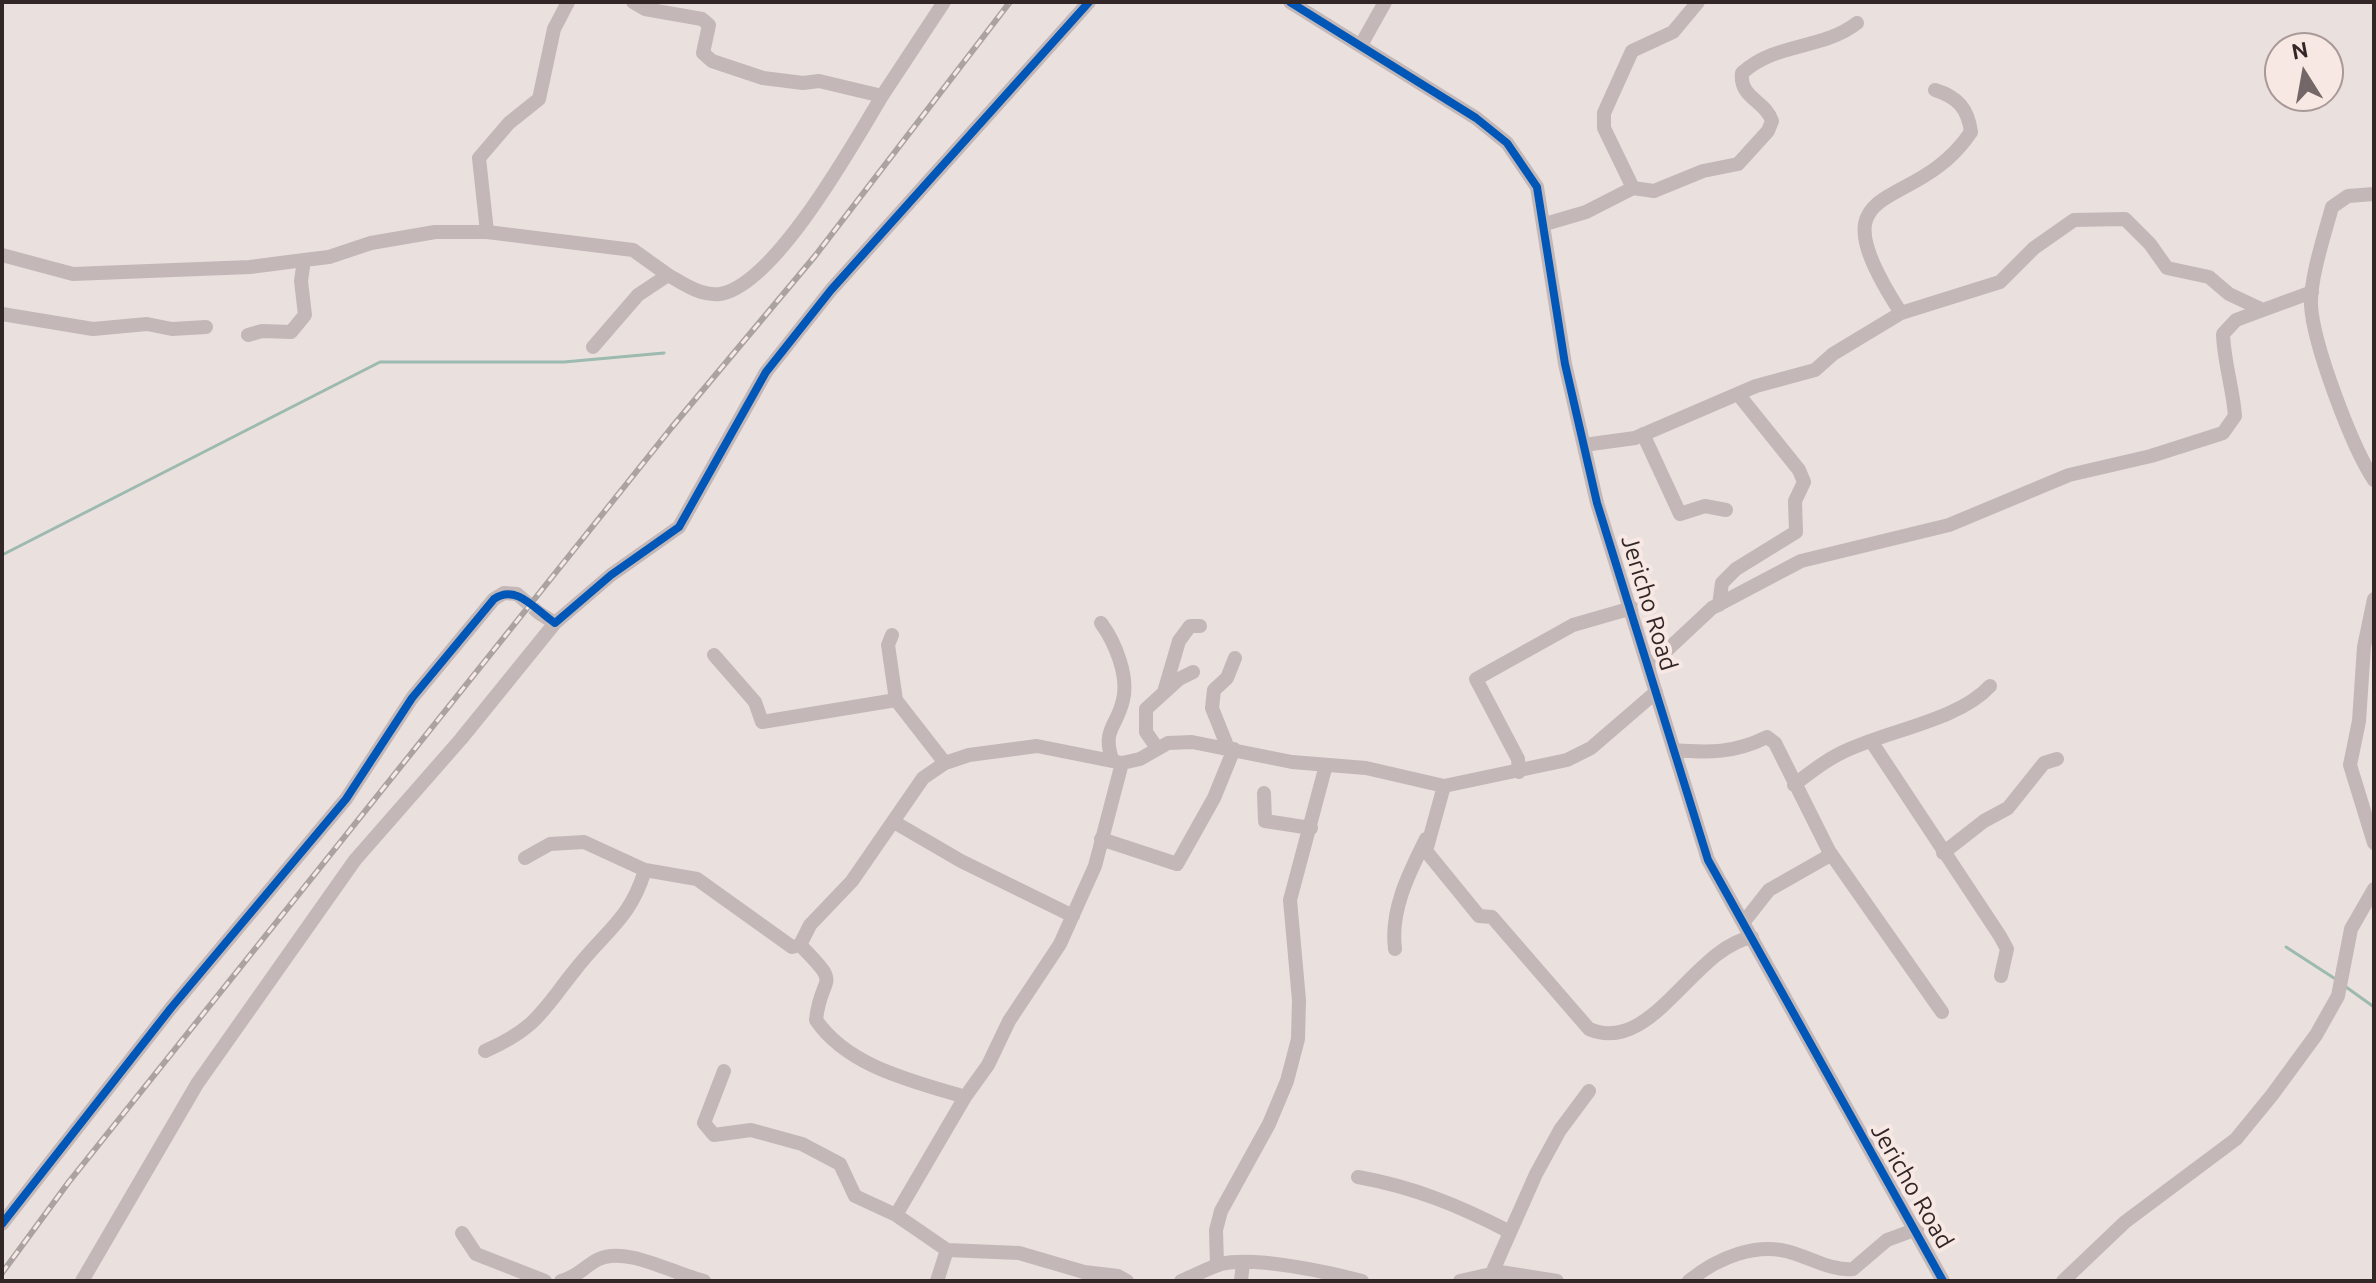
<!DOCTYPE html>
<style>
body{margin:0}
#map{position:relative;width:2376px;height:1283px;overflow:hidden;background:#eae0de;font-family:Ubuntu,sans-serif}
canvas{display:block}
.frame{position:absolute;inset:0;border:4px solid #332627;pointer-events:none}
.north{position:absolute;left:2264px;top:32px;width:80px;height:80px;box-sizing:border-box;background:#f7e8e4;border:2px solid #a99a98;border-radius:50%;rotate:349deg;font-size:22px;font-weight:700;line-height:32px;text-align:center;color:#332627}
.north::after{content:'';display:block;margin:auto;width:28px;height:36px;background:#736767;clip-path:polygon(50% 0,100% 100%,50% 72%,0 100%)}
</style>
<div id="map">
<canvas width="2376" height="1283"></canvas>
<div class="frame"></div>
<div class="north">N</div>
</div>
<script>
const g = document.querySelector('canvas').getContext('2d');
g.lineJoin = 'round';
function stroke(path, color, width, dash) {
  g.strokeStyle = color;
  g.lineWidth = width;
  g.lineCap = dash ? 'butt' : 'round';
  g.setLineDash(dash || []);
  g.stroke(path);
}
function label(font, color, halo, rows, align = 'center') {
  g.font = font + ' Ubuntu,sans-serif';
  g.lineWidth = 8;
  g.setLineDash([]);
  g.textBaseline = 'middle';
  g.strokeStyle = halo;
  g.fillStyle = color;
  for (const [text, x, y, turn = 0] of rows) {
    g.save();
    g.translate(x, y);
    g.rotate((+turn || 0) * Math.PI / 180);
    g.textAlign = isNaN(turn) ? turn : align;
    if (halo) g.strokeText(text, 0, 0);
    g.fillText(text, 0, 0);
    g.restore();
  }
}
stroke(new Path2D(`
 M2,555l378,-193h184l100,-9
 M2286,947l51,33
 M2346,987l28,20`), '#9cbaaf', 3);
stroke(new Path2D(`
 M517,594l22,19`), '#c5bbb9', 14, [14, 7]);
stroke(new Path2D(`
 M633,2l12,7 57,10 7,6 -6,28 9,8 51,17 40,5 16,-2 63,15 62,-94
 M1290,2l186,116 31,25 30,44 28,177 32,139 111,357 235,421
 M1361,45l24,-43
 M1633,188l21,3 49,-20 35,-7 30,-33 4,-10c-6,-20 -33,-23 -30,-48 34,-31 80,-23 115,-50
 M2374,194l-26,2 -16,11c-7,26 -22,71 -21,98 2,39 41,142 63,175
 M1545,224l41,-12 47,-24 -29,-60v-15l28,-62 41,-19 25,-30
 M487,232l-8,-74 30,-35 30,-24 15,-70 14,-27
 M2,255l71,19 177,-7 54,-7
 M668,275c16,9 32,21 52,19 55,-9 133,-150 162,-198
 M1901,313c-92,-142 12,-94 70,-181 -3,-23 -13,-35 -36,-42
 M2,314l91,15 54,-5 25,5 34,-2
 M248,335l14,-4 29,1 14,-17 -4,-34 3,-21 25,-3 42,-14 64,-11h52l146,18 35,25 -30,20 -45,52
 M1643,434l37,80 25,-8 21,4
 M1584,445l51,-7 121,-52 59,-16 18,-16 68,-41 99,-31 34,-34 40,-28 51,-1 25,25 17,24 42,9 20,17 34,16 49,-18
 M2374,599l-10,48 -5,74 -9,44 24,78
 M1719,605l3,-22 14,-14 60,-37 -1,-31 9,-19 -5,-12 -61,-76
 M539,613l16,10 56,-48 68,-48 87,-155 65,-82 258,-288
 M1101,623c14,19 28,53 22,77 -6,27 -21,29 -11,59
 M892,635l-4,10 8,55
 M714,655l41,47 7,20 134,-22 49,63
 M1649,667l63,-59 89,-47 148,-36 120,-50 82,-19 72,-23 12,-17c-2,-28 -11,-53 -12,-82l13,-14 27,-10
 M1164,692l15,-51 11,-15h10
 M1871,741l129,195 7,13 -6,27
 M1157,748l-11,-16v-23l33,-30 14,-7
 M1228,748l-16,-40 2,-18 13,-12 8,-20
 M1674,750c35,3 61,3 93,-13l8,6 54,108 113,161
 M1519,772l-1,-13 -42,-80 97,-54 59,-17
 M1794,785c14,-11 29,-23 45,-31 43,-23 118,-32 151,-68
 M1444,786l-18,65 53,65 13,1 97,112c63,27 104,-81 163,-92
 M1264,793l1,28 46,7
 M894,822l67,39 112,55
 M1101,839l76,25 37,-66 20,-49
 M1943,853l41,-32 24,-13 36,-45 13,-4
 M525,858l25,-14 34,-2 61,28 52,9 95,68 8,-2 10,-20 42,-44 71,-103 22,-15 24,-8 68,-9 85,17 18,-4 28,-16 24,-1 100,20 74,6 78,18 123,-26 24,-12 65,-56
 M1743,923l26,-33 58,-33 2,-6
 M800,945c44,44 21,27 16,75 32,47 97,61 149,77
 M1395,949c-5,-39 14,-76 31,-110
 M485,1051c52,-23 57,-40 90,-81 30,-39 55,-50 70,-100
 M724,1071l-20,52 10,12 37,-5 51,14 38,20 15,32 41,19 51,35 72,3 65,19 34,4 9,5
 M1358,1177c56,10 102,29 152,55
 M896,1215l69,-118 23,-32 21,-44 51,-77 35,-78 27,-103
 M2,1224l169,-216 175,-209 66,-101 82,-99 10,-6 13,1
 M462,1233l14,21 69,27
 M1217,1265l-1,-35 5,-19 48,-87 18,-43 11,-42 1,-39 -9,-100 36,-135
 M1492,1273l44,-99 24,-44 29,-39
 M82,1281l115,-197 158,-224 106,-121 94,-116
 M561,1281c19,-5 23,-15 38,-22 27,-13 75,15 105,22
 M937,1281l10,-31
 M1181,1281c13,-5 27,-13 40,-17 34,-8 107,8 141,17
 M1241,1281l2,-18
 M1460,1281l40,-9 57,9
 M1689,1281c28,-23 68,-40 104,-28 20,6 39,18 60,16l34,-29 30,-11
 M2063,1281l62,-59 111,-83 36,-44 44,-60 22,-39 13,-67 23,-40`), '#c3b8b7', 14);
const rail = new Path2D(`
 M2,1273l66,-90 604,-756 143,-171 195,-254`);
stroke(rail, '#aaa3a2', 6);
stroke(rail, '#f7e8e4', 3, [9]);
stroke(new Path2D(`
 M1290,2l186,116 31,25 30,44 28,177 32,139 111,357 235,421
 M2,1224l169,-216 175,-209 66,-101 82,-99c23,-16 42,12 61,24l56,-48 68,-48 87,-155 65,-82 258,-288`), '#0057b8', 8);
label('24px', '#332627', '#f7e8e4', [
 ["Jericho Road",1649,603,73],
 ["Jericho Road",1912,1186,60]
]);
</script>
